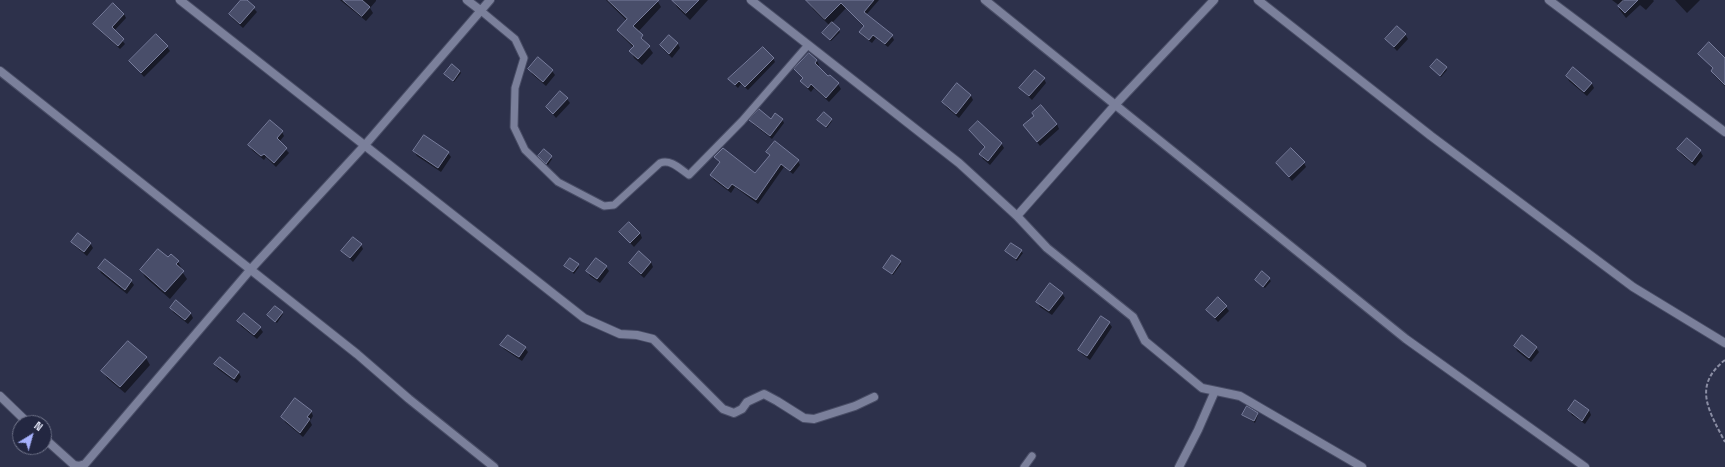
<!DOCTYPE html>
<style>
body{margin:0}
#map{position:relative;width:1725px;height:467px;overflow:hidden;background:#2d314b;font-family:"Space Grotesk",sans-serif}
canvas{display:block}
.north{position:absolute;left:12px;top:415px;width:40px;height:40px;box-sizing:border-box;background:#232741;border:1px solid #6e7288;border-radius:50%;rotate:37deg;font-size:11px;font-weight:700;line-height:16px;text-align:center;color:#dfe2f3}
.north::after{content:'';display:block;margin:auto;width:14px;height:18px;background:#a6b1fc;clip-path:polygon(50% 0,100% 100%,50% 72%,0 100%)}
</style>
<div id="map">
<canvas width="1725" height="467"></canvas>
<div class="north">N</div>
</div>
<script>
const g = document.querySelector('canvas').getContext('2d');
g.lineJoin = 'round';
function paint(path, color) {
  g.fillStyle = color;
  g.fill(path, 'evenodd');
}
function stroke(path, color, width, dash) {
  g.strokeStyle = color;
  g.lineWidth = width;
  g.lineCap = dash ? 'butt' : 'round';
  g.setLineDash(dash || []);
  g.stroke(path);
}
paint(new Path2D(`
 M242,0h4l11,12 -14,16 -10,-9 -3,-5z
 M340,0h36v1l-6,7 3,5 -7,8z
 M606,0h51l4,7 -23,25 15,21 -11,12 -8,-7 -3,-7 3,-3 -12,-12 -4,-6 9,-9z
 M673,0h35l-18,20 -13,-13z
 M811,0h32l4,7 -15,16 8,9 -9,9 -7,-6 6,-9 -17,-17 -4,-7z
 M858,0h21l-13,15 26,21 2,4 -6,7 -12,-9 -4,5 -9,-7 -3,-4 4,-5 -16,-17z
 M1612,0h41l1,1 -8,9 -6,-5 -14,13 -7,-9 1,-3z
 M1675,0h25l-13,13z
 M124,14l2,4 -12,13 11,13 -5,5 -23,-21 -2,-4z
 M1405,34l3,5 -11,12 -11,-12z
 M669,36l9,8 2,4 -8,10 -8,-8 -3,-5z
 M167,47l3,4 -26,26 -13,-15z
 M809,54l8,7 2,4 -1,2 10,11 2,-2 8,8 3,5 -12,13 -15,-14 -3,4 -7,-7 -2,-4 1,-2 -8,-10z
 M1700,54l25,4v28l-11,-11 -2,-4 1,-2z
 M773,58l2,4 -27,28 -7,-6 -3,4 -9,-9z
 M538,59l14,12 3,4 -9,11 -14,-12 -2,-5z
 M1431,67l15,1 1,2 -6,7z
 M1574,68l18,16 2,4 -7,8 -18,-15 -2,-5z
 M460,71l1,2 -7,9 -9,-8z
 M1044,79l2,4 -14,17 -12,-12z
 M971,96l2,4 -14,18 -13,-11 -3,-5z
 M567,99l3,4 -14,15 -9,-11z
 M782,119l2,4 -12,16 -19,-15 -2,-4z
 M831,119l1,2 -5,7 -9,-8z
 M1057,124l2,5 -19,17 -16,-21z
 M970,130l31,13 3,5 -14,17 -7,-6 -3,-5 5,-6z
 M282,132l2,4 -5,6 10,11 -13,14 -10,-10 -2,3 -12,-10 -2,-4z
 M1687,139l13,12 3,5 -8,10 -14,-12 -3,-5z
 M414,151l34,2 3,4 -10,15 -24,-16z
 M544,151l8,8 -4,6 -8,-7z
 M767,152l31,9 2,4 -7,9 -9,-7 -26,37 -23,-17 -4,6 -17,-13 -3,-5 10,-12 -6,-6 40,18 15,-19z
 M1277,163h27l2,4 -14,14z
 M620,232l20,1 2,5 -8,9z
 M72,242l18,1 3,5 -6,8 -12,-10z
 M1011,244l12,9 -6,8 -11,-10z
 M361,245l2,4 -10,13 -11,-11z
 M168,259l10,3 4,7 -1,1 6,9 -17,20 -25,-22 -4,-7z
 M105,260l26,21 3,4 -7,9 -26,-21 -2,-5z
 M651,262l2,5 -9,11 -11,-10 -3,-5z
 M900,262l1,2 -8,11 -9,-7z
 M578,265l1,2 -5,7 -9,-8z
 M606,267l3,4 -9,12 -10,-7 -2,-5z
 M1262,273l9,8 -6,7 -8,-6z
 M1062,293l3,5 -13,17 -12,-8 -2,-5z
 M176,302l15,12 2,4 -5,6 -15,-12 -2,-4z
 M1226,307l3,4 -11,11 -11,-12z
 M282,313l1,1 -6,9 -9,-8z
 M238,321l22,7 3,4 -6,7 -16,-13z
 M1109,323l3,4 -22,33 -8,-6 -3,-4z
 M501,345l24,3 3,4 -6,9 -18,-12z
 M1515,346l21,2 3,4 -8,10 -14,-11z
 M146,358l4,7 -25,28 -18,-15 -4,-7z
 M220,358l19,15 2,4 -4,6 -19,-14 -3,-4z
 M1589,410l2,5 -6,9 -13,-9 -3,-4z
 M311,411l2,5 -3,5 2,4 -9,12 -18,-15 -2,-5z
 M1257,413l1,2 -3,8 -12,-8z`), '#0007');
const building = new Path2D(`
 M241,0h6l8,7 -15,17 -11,-10z
 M343,0h19l8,7 -8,9z
 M608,0h51l-26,26 10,9 -2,3 9,8 -12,13 -9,-8 5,-5 -17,-16 10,-11z
 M672,0h27l-13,13z
 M806,0h68l-10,12 29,23 -8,9 -12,-9 -4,5 -10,-8 5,-6 -23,-23 -16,16z
 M1624,0h14l-13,13 -7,-7z
 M113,3l11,11 -12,13 12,12 -6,7 -25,-22z
 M832,22l8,7 -10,11 -8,-7z
 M1397,26l9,8 -12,13 -9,-8z
 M156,34l12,12 -27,27 -12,-12z
 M669,35l9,8 -9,11 -9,-9z
 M1709,42l16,16v27l-14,-14 2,-3 -15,-14z
 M763,47l11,11 -29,29 -6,-6 -4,4 -7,-6z
 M809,53l8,7 -2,3 13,13 2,-1 9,8 -13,15 -15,-14 -3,4 -8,-7 3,-3 -9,-9z
 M538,57l15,13 -10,12 -15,-13z
 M1437,59l10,8 -7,9 -10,-9z
 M452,64l8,7 -7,10 -9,-7z
 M1573,67l19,16 -8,9 -18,-16z
 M1035,70l10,8 -16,18 -10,-8z
 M957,83l14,12 -15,19 -14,-12z
 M560,91l8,7 -15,16 -7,-7z
 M1041,105l16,19 -20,18 -14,-17 11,-9 -2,-3z
 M759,109l12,10 4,-6 8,6 -13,17 -21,-16z
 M824,112l8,7 -6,8 -9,-7z
 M270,120l13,11 -6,7 10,10 -13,15 -10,-9 -3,2 -13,-11z
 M978,121l24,22 -14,18 -9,-7 6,-7 -16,-17z
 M424,135l25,17 -11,16 -25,-17z
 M1687,138l14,12 -9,12 -15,-13z
 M775,141l24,19 -9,11 -9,-7 -25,36 -24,-16 -4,5 -18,-14 10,-13 -6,-5 9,-9 32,25 15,-18 -4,-3z
 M1291,148l14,14 -16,15 -13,-14z
 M544,149l8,7 -6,8 -8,-8z
 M629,222l11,11 -10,10 -11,-11z
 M78,233l13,10 -7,9 -13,-10z
 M353,237l9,7 -12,14 -9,-7z
 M1011,243l11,7 -6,9 -11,-8z
 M158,249l10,8 3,-3 8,7 -3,3 8,7 -19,21 -25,-22z
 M639,251l12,11 -10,12 -12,-11z
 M892,255l9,6 -9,13 -9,-6z
 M570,258l9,6 -6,8 -9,-6z
 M596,258l11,8 -10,13 -11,-8z
 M105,259l27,21 -7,10 -27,-22z
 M1262,271l8,7 -7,9 -8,-7z
 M1050,283l13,10 -14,18 -13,-9z
 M1218,297l9,9 -12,12 -9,-8z
 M176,300l15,13 -6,7 -15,-12z
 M275,306l8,6 -8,10 -8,-7z
 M244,313l17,14 -7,8 -17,-14z
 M1101,316l9,6 -23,34 -9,-6z
 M508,335l18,12 -7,10 -19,-12z
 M1522,335l15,12 -8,11 -15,-12z
 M128,341l19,16 -27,30 -19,-16z
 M220,357l19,15 -5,7 -20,-15z
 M295,398l17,13 -5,6 3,2 -10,14 -19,-16z
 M1575,400l14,10 -7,11 -14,-11z
 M1247,406l11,7 -4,8 -12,-6z`);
paint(building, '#494e6a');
stroke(building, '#787d9c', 1);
const service = new Path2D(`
 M480,10l35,29 9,19 -9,30 -1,39 11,23 33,32 46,24 10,-1 46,-42c11,-4 20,6 29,12l53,-54 66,-76
 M1024,467l8,-11`);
const minor = new Path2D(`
 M180,0l404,318 36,16 17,1 16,4 70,70 11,4 8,-4 5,-7 17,-8 13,7 27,17 10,1 41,-13 19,-9
 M467,0l13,10
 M751,0l208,163 58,53 30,32 86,69 12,24 57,47 38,8 122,71
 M985,0l421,339 179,128
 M1258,0l173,136 202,151 92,56
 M1549,0l176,132
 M0,71l357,283 52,45 85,68
 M1017,216l98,-111 99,-105
 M0,396l28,27
 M44,438l30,27 5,1 6,-2 166,-195 114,-124 125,-145
 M1179,467l19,-37 17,-39`);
stroke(service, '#494d66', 9);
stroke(minor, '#494d66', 10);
stroke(new Path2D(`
 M1725,360c-33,26 -16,51 0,82`), '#8a8da3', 2, [4, 2]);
stroke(service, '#7b809b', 7);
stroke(minor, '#7b809b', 8);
</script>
